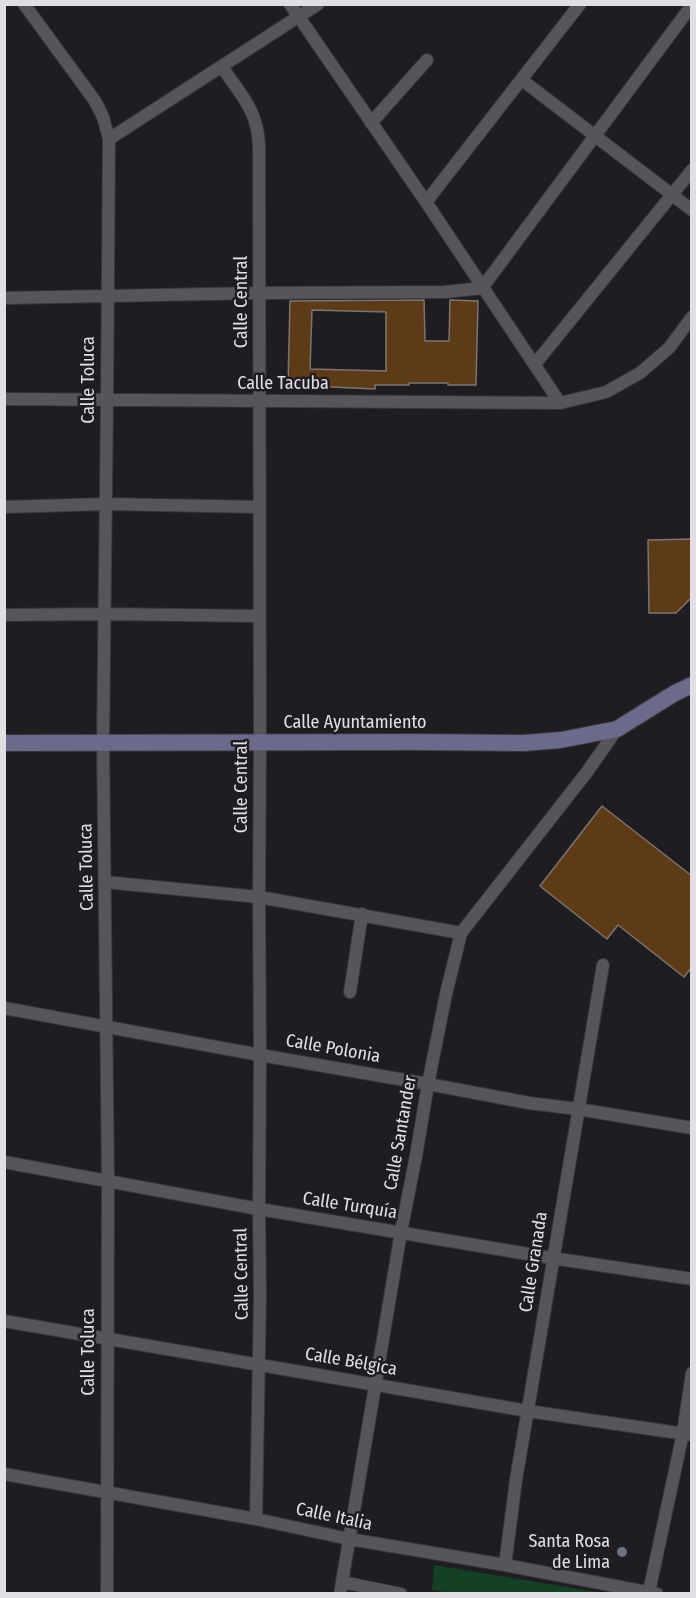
<!DOCTYPE html>
<meta charset="utf-8">
<style>
body{margin:0}
#map{position:relative;width:696px;height:1598px;overflow:hidden;background:#201d22;font-family:"Fira Sans Condensed",sans-serif}
canvas{display:block}
.frame{position:absolute;inset:0;border:6px solid #e1dfe3;pointer-events:none}
</style>
<div id="map">
<canvas width="696" height="1598"></canvas>
<div class="frame"></div>
</div>
<script>
const g = document.querySelector('canvas').getContext('2d');
g.lineJoin = 'round';
function paint(path, color) {
  g.fillStyle = color;
  g.fill(path, 'evenodd');
}
function stroke(path, color, width, dash) {
  g.strokeStyle = color;
  g.lineWidth = width;
  g.lineCap = dash ? 'butt' : 'round';
  g.setLineDash(dash || []);
  g.stroke(path);
}
function label(font, color, halo, rows, align = 'center') {
  g.font = font + ' "Fira Sans Condensed",sans-serif';
  g.lineWidth = 5;
  g.setLineDash([]);
  g.textBaseline = 'middle';
  g.strokeStyle = halo;
  g.fillStyle = color;
  for (const [text, x, y, turn = 0] of rows) {
    g.save();
    g.translate(x, y);
    g.rotate((+turn || 0) * Math.PI / 180);
    g.textAlign = isNaN(turn) ? turn : align;
    if (halo) g.strokeText(text, 0, 0);
    g.fillText(text, 0, 0);
    g.restore();
  }
}
paint(new Path2D(`
 M434,1565l169,28h-150l-21,-3z`), '#144126');
const building = new Path2D(`
 M424,300l1,41h24l1,-41 28,1 -2,84h-28v-2h-39v2h-34v4l-87,-4 2,-84zM312,310l74,2v59l-76,-2z
 M692,539v58l-16,16h-27l-1,-73z
 M602,806l90,70v91l-8,10 -66,-52 -11,14 -67,-53z`);
paint(building, '#5e3b17');
stroke(building, '#7c756f', 1.5);
const minor = new Path2D(`
 M24,4l71,97 8,16 6,22 -2,261 -4,342 5,438 -1,414
 M290,4l136,198 134,201
 M222,67c19,28 36,44 37,79l1,597 -1,154 1,158 -1,154 1,87 -4,223
 M522,80l170,130
 M371,123l56,-63
 M109,139l209,-135
 M426,202l154,-198
 M4,298l256,-5 185,-1 37,-4 210,-283
 M535,364l157,-194
 M4,399l556,4 46,-11 34,-19 29,-25 23,-31
 M4,507l102,-3 154,3
 M4,615l101,-1 154,2
 M105,882l154,15 202,36
 M350,992l12,-78
 M4,1008l256,47 168,29 101,19 49,6 114,19
 M4,1162l255,47 293,49 140,21
 M4,1321l524,90 164,24
 M4,1474l252,45 93,20 156,26 152,29
 M505,1565l11,-85 87,-515
 M342,1582l59,12
 M649,1592l34,-159 9,-60
 M340,1594l61,-362 15,-76 12,-72 18,-90 15,-61 126,-161 30,-43`);
const secondary = new Path2D(`
 M4,743l412,-1 108,1 37,-3 56,-11 58,-36 17,-8`);
stroke(minor, '#39373b', 14);
stroke(secondary, '#39373b', 18);
stroke(minor, '#58545b', 12);
stroke(secondary, '#6a6b8a', 16);
for (const [x, y, r, color] of [
 [622,1552,6,"#6b7280"]
]) {
  const dot = new Path2D();
  dot.arc(x, y, r, 0, 2 * Math.PI);
  g.fillStyle = color;
  g.fill(dot);
  stroke(dot, '#201d22', 2);
}
label('18px', '#e1dfe3', '#201d22', [
 ["Calle Central",242,302,-90],
 ["Calle Toluca",89,380,-90],
 ["Calle Tacuba",283,384],
 ["Calle Ayuntamiento",355,723],
 ["Calle Central",242,787,-90],
 ["Calle Toluca",87,867,-91],
 ["Calle Polonia",333,1049,10],
 ["Calle Santander",401,1133,-80],
 ["Calle Turquía",350,1206,9],
 ["Calle Granada",534,1262,-81],
 ["Calle Central",242,1274,-91],
 ["Calle Toluca",89,1352,-90],
 ["Calle Bélgica",351,1362,10],
 ["Calle Italia",334,1517,12]
]);
label('18px', '#e1dfe3', '#201d22', [
 ["Santa Rosa",610,1542],
 ["de Lima",610,1563]
], 'right');
</script>
